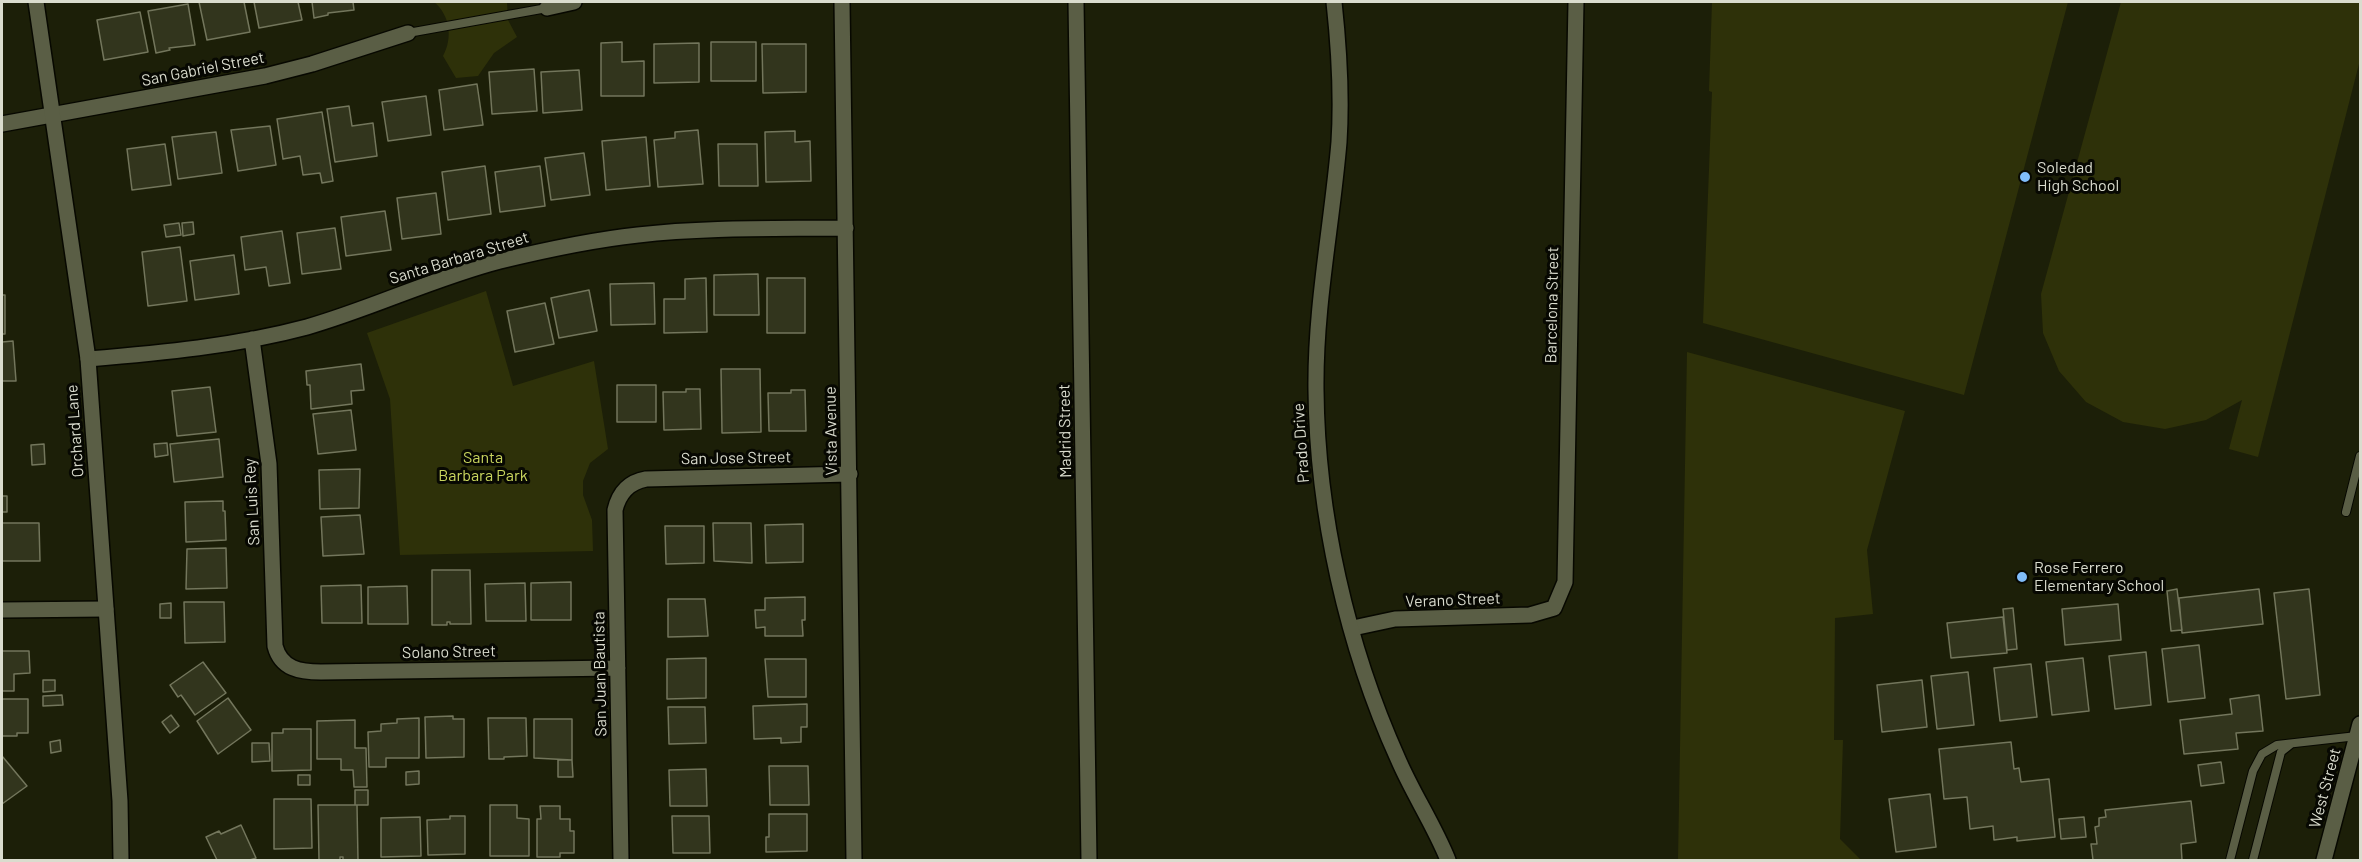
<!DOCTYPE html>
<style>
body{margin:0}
#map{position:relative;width:2362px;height:862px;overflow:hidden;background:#1c1f08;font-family:Barlow,sans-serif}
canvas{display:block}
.frame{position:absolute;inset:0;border:3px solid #dadcce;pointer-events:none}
</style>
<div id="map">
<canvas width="2362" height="862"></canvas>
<div class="frame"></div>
</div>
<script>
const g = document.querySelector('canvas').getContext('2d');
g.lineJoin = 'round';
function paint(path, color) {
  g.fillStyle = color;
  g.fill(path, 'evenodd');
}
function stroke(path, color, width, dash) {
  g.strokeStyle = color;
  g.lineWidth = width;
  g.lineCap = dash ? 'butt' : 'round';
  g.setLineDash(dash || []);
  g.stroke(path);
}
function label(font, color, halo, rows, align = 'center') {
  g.font = font + ' Barlow,sans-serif';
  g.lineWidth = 6;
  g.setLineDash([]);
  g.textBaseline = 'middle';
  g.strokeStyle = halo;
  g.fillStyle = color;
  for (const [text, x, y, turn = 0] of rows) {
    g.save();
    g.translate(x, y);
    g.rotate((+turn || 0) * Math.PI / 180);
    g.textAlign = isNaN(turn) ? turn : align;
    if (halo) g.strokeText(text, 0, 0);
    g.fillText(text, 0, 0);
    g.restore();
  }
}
paint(new Path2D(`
 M434,2h73l1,18 9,17 -23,16 -16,23 -22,2 -13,-22c10,-18 7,-41 -9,-54z
 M1712,2h356l-104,393 -261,-72 9,-231 -3,-1z
 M2121,2h239v58l-102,397 -29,-8 13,-49 -36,20 -41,9 -42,-7 -37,-20 -27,-31 -16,-38 -2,-39z
 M486,291l27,95 81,-25 14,88 -18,14 -7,18v14l9,25 1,31 -193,4 -10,-156 -23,-66z
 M1687,352l218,59 -38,139 6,64 -38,4 -1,122h9l-3,99 21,21h-183z`), '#2e3109');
const building = new Path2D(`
 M199,2h45l6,30 -43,8z
 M254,2h44l4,18 -43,8z
 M312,2h41l1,8 -26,3v2l-14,3z
 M188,4l7,41 -26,3 1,2 -14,3 -8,-42z
 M140,12l8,40 -44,8 -7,-40z
 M622,42v20l22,-1v35h-43v-53z
 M711,42h45v39h-45z
 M699,43v39l-45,1v-39z
 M762,44h44v48l-43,1z
 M534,69l3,42 -45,3 -3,-42z
 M579,70l3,40 -39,3 -2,-41z
 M477,84l6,41 -39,5 -5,-40z
 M426,96l5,39 -43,6 -6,-39z
 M349,106l3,20 21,-3 4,33 -42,6 -8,-53z
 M322,112l11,69 -11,2 -2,-10 -17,2 -3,-19 -17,3 -6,-40z
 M270,126l6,39 -38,6 -7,-41z
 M698,130l5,54 -45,3 -4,-47 21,-2v-6z
 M795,131v11l15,-1 1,40 -45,1 -1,-50z
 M216,132l6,41 -44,6 -6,-42z
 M646,137l4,49 -44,4 -4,-49z
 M165,144l6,41 -39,5 -5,-41z
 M718,144h39l1,42h-39z
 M584,153l6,42 -39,5 -6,-42z
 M485,166l6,48 -43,6 -6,-48z
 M540,166l5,40 -45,6 -5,-40z
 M436,193l5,41 -39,5 -5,-41z
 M385,211l6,39 -45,6 -5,-39z
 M193,222l1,12 -11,2 -1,-13z
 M179,223l2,12 -15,2 -2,-12z
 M335,228l6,41 -39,5 -5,-41z
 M282,231l8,52 -21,3 -3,-19 -21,3 -4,-33z
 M180,247l7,54 -39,5 -6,-54z
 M234,255l5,39 -44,6 -5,-39z
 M758,274l1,41h-45v-40z
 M706,278l1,54 -43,1v-34h21v-20z
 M767,278h38v55h-38z
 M654,283l1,41 -44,1 -1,-41z
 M589,290l8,41 -38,7 -8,-40z
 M2,295h3v39h-3z
 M545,303l9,41 -39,8 -8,-41z
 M13,341l3,40h-14v-39z
 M361,364l3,26 -13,1 1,13 -41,5 -1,-24h-3l-1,-14z
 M721,369h39l1,63 -39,1z
 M617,385h39v37h-39z
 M210,387l6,45 -39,4 -5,-45z
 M686,389h14l1,40 -37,1 -1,-38h23z
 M791,390h14l1,41h-37l-1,-38h23z
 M351,410l5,40 -38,4 -5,-40z
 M219,439l4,38 -49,5 -4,-38z
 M167,443l1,12 -13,2 -1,-13z
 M44,444l1,20 -13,1 -1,-20z
 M360,469l-1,39 -39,1 -1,-39z
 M2,496h5v16h-5z
 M223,501v10h2l1,29 -40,2 -1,-40z
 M360,515l4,39 -41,2 -2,-39z
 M2,523h37l1,38h-38z
 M713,523h38l1,40 -38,-2z
 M803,524v38l-37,1 -1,-38z
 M665,526h39v37l-38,1z
 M226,548l1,40 -41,1 1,-40z
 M432,570h38l1,54h-21v-2h-3v3h-15z
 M571,582v38h-40v-37z
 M525,583l1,38h-40l-1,-37z
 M361,585l1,38h-40l-1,-37z
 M407,586l1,38h-40v-37z
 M2177,589l5,41 -11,1 -4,-40z
 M2259,589l4,35 -81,9 -3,-35z
 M2309,589l11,106 -34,4 -12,-106z
 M805,597v23h-3l1,16h-38v-9l-9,1 -1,-18h10v-12z
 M668,599h37l3,37 -40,1z
 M184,602h40l1,40 -40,1z
 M171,603v15h-11v-14z
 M2118,604l3,36 -56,5 -3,-36z
 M2013,608l4,41 -10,1 -4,-41z
 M2003,617l4,36 -56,5 -4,-35z
 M2199,645l6,53 -37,4 -6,-53z
 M2,651h27l1,22 -16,1v17h-12z
 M2146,652l5,53 -36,4 -6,-53z
 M706,658v40l-39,1v-40z
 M2083,658l6,53 -37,4 -6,-53z
 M765,659h41v38h-38z
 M203,662l23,31 -31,22 -14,-20 -3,2 -8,-12z
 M2031,664l6,53 -37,4 -6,-53z
 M1968,672l6,53 -37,4 -6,-53z
 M43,680h12v11l-12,1z
 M1922,680l5,47 -45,5 -5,-47z
 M62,695l1,10 -20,1v-10z
 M2259,695l4,36 -27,2 2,16 -54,5 -4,-34 52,-6 -2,-15z
 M228,698l23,32 -33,24 -21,-33z
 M2,699h26v34h-11v3h-15z
 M807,704v23h-6v15l-20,1v-5l-27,1 -1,-33z
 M668,707h37l1,36 -37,1z
 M171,715l8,11 -9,7 -8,-11z
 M453,716v3h11v38l-38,1 -1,-41z
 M419,718v40h-33v9h-17l-1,-35 13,-1v-7l16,-1v-4z
 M488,718h38l1,38 -23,1v2h-15z
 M534,719h38v41l-38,-2z
 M355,720v28h11l1,39h-13l-1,-17h-12v-11h-24v-38z
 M283,729h28v41l-39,1v-38h11z
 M60,740l1,11 -10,2 -1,-11z
 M2011,742l3,27 5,-1 2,14 28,-3 6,58 -38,4v-4l-23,3 -1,-14 -23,3 -3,-32 -23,2 -5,-50z
 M252,743h17l1,18 -18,1z
 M2,756l25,30 -25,18z
 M558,760h14l1,17h-15z
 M2221,762l3,21 -23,3 -3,-21z
 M769,766h39l1,39h-39z
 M706,769l1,37h-37l-1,-36z
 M419,771v13l-13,1v-13z
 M298,775h12v10h-12z
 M355,790h13v15h-13z
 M1930,794l6,53 -40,5 -7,-53z
 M274,799h37l1,49 -38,1z
 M2191,801l5,41 -15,2 1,16h-89l-2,-16h6l-2,-17 4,-1v-8l7,-1 -1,-7z
 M318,805h39l1,55h-15v-3h-3v3h-21z
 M490,805h27v13l12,1v37h-39z
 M540,806h20v13h10v12h4v22h-14v4h-23v-38h4z
 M769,814h38v37l-41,1v-15h3z
 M450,816h15v38l-37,1 -1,-35 23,-1z
 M672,816h37l1,37h-37z
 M420,817l1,39 -40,1v-39z
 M2084,817l2,20 -25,2 -2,-20z
 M241,825l15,33 -6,2h-33l-11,-23 13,-6 2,3z`);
paint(building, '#32351d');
stroke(building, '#73765c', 1.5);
const service = new Path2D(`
 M408,33l139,-25
 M2346,512l14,-56
 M2230,860l23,-89 9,-17 15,-9 80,-9
 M2253,860l28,-108 10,-8`);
const minor = new Path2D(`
 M842,2l12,858
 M1076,2l13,858
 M547,8l27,-6
 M2,124l263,-48 47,-12 96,-31
 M252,339l17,125 6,182c6,23 25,26 46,26l297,-4
 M88,359c73,-6 148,-13 219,-32 66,-19 127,-49 193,-66 45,-11 92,-21 138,-26 69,-8 139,-6 208,-7
 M2,610l104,-1
 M1353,628l42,-9 135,-4 24,-7 11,-26 11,-580
 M621,860l-6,-350c4,-17 14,-28 31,-31l204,-5`);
const tertiary = new Path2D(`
 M36,2l52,357 32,442 1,59
 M1334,2c5,46 8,93 5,140 -7,83 -24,164 -23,248 1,123 31,256 82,369 15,35 36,66 50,101
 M2324,860l36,-136`);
stroke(service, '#070800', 10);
stroke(minor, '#070800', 18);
stroke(tertiary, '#070800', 18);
stroke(service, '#5a5e45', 8);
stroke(minor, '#5a5e45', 15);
stroke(tertiary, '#5a5e45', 15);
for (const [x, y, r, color] of [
 [2025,177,6,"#80bdfa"],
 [2022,577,6,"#80bdfa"]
]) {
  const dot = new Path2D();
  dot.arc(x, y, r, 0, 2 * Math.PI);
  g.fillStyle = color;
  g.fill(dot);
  stroke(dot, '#070802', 2);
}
label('16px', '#dadcce', '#070802', [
 ["San Gabriel Street",203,69,-11],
 ["Santa Barbara Street",459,258,-17],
 ["Barcelona Street",1552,305,-89],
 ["Orchard Lane",75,431,-94],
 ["Vista Avenue",831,431,-91],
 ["Madrid Street",1065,431,-91],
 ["Prado Drive",1301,443,-94],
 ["San Jose Street",736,458,-1],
 ["San Luis Rey",252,502,-93],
 ["Verano Street",1453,600,-2],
 ["Solano Street",449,652,-1],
 ["San Juan Bautista",600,674,-91],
 ["West Street",2325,788,-75]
]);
label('16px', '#dadcce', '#070802', [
 ["Soledad",2037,168],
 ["High School",2037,186],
 ["Rose Ferrero",2034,568],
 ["Elementary School",2034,586]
], 'left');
label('16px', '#c9d55e', '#070802', [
 ["Santa",483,458],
 ["Barbara Park",483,476]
]);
</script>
